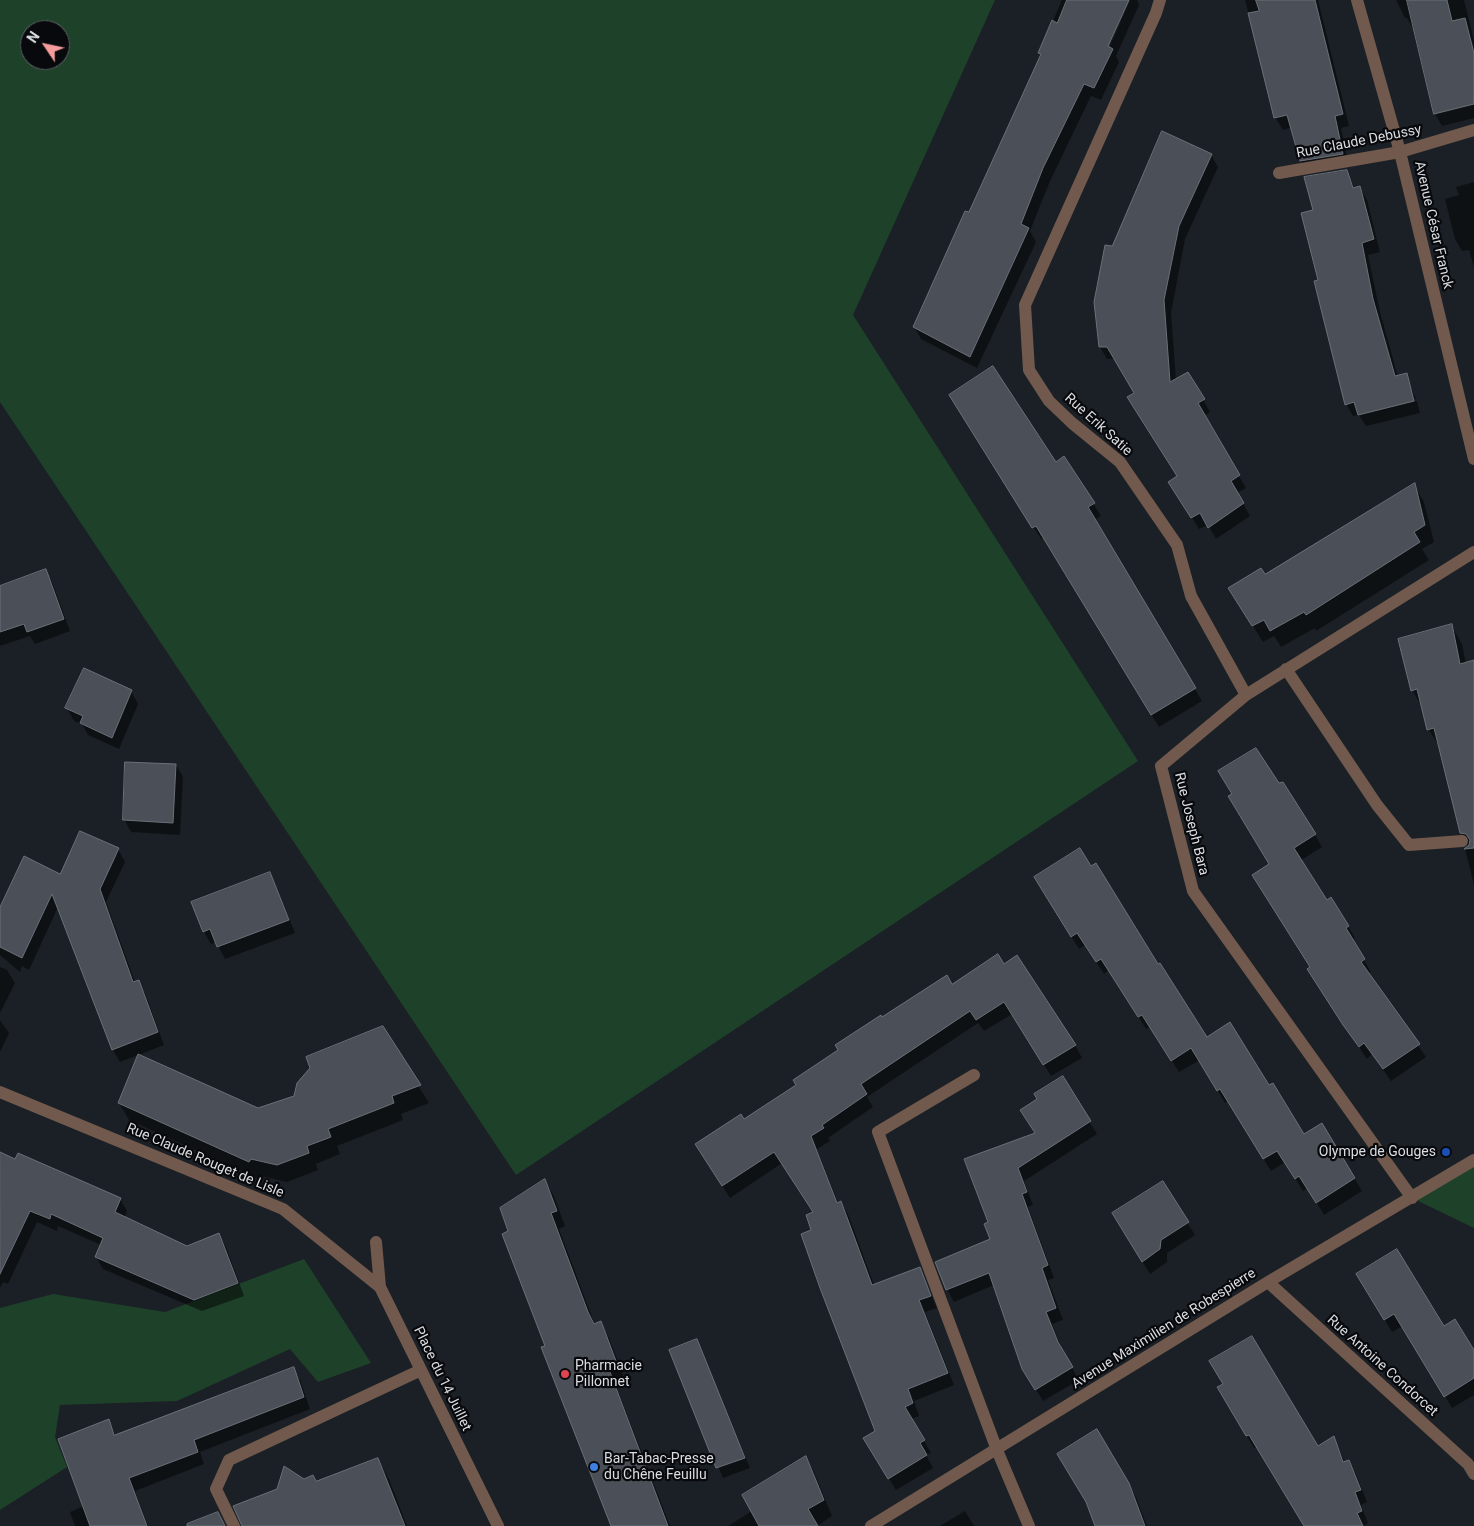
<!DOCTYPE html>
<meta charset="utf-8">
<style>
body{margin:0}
#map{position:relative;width:1474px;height:1526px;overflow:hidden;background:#1b2026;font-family:Roboto,sans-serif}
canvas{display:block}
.north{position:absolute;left:20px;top:20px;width:50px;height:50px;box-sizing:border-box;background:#08090c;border:1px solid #5c5e61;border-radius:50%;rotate:304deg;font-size:14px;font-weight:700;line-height:20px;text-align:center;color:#dadde1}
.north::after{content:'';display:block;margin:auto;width:18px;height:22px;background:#f59b9b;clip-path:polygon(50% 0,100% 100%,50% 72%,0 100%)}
</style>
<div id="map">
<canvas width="1474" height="1526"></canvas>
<div class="north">N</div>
</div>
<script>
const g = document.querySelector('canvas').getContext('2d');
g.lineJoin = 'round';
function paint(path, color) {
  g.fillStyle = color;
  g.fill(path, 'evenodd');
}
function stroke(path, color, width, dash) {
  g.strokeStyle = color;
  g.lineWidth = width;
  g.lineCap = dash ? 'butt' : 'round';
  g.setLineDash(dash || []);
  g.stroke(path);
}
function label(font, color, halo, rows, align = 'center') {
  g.font = font + ' Roboto,sans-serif';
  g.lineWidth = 4.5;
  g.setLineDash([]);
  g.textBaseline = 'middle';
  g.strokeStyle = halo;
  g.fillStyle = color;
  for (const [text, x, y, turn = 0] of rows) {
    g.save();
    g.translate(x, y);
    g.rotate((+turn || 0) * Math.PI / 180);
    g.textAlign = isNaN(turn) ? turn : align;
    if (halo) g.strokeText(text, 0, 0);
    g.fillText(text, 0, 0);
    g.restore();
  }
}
paint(new Path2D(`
 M0,0h995l-142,315 285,446 -622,414 -516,-773zM30,30h30v30h-30z
 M1474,1160v68l-62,-30z
 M304,1259l67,104 -53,19 -28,-33 -113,52 -117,4 -5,32 12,30 -67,43v-202l53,-14 112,18z`), '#1e412a');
paint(new Path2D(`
 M1062,0h65l-23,52 3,1 23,-53h7l2,5 -23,51 3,6 -18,38 -10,-4 -41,85 -20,50 6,11 -59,126 -56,-29 -7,-12 55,-113 72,-158 -2,-3z
 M1245,0h73l31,126 -8,2 8,38 -41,7 -7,-12 -9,-34 -9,3 -8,-13z
 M1396,0h68l10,41v77l-32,8 -7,-12 -20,-82 -8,-14h-2z
 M1211,155l7,12 -33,72 -14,74 5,67 12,-7 22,39 -6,4 42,72 -9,5 13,23 -34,23 -8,-14 -9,4 -22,-35 1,-17 -42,-83 -21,-35h-8l-7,-12 -4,-45 17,-54z
 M1346,171l9,18 5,-1 7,12 13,52 -12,3 12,57 18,65 8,-2 10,24 -56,14v2l57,-14 3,12 -54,13 -7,-11 -6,1 -7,-12 -27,-123 -5,-70z
 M1474,182v85l-5,-17 -7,1 -7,-12 -10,-40 14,-4 -3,-8z
 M957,408l98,56 9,-7 37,59 -7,4 108,181 -43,26 -115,-190 -3,2z
 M1414,485l10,17 10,40 -12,7 7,11 -113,71 -1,-3 -34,19 -7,-11 -11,6 -23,-37 25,-29z
 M45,570l7,12 18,49 -35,13 -5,-8 -30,10v-59z
 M1451,625l11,19 4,20 8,1v220l-9,-36 4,-2 -8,-14 -21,-86 -12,-18 -5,-20 -11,-19z
 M84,670l47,21 7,13 -19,45 -31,-14 -6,-11 -8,-3 -7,-13z
 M176,765l7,12 -3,58 -49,-3 -7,-13z
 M1236,809l79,26 7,12 -22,14 27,41 21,24 7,12 -3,2 19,32 -3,2 58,83 -35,24 -19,-27 -5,5 -51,-77 -45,-117z
 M118,849l7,13 -19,40 29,80 3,-1 7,12 19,52 -44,17 -7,-12 -55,-143 -29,63 -7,-4 -2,6 -20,-17v-47l60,-32zM114,855h3l-19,40 -2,-1z
 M270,873l25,60 -70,26 -9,-17 -5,2 -7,-12z
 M1042,889l116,77 49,73 61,48 36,48 18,-11 40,67 -38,24 -16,-27 -5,3 -18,-29 -14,9 -43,-70 -3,2 -25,-43 -21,12 -29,-45 -4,2 -37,-59 -5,4 -19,-29 -6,4z
 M1003,965l72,80 7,13 -31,18 -39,-62 -28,17 -6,-8 -111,74 6,10 -45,31 2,3 -13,8 21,54 3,-1 7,12 26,71 45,-16 18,39 -12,4 29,73 -40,16 5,15 -8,3 20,34 -5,2 7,13 -37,22 -24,-39 4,-19 -63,-201 1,-18 -32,-50 -52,35 -27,-42 40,-36 209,-135z
 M0,967l7,3 8,13 -15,30z
 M0,1020l9,13 -9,19z
 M382,1027l47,76 -28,11 2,6 -66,26 3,8 -24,10 2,6 -31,12 -26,-6 -2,3 -130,-59 -10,-17 139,7 37,-13z
 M1062,1078l35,56 -73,47 9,24 -5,2 26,71 -6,2 15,40 -11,4 12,30 15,26 -36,21 -20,-33 -29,-83 -40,17 -7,-13 45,-49 -2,-17 -24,-63 70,-27 3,-34z
 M0,1154l120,45 7,12 -3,7 63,30 32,-13 7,12 18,49 -42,15 -99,-42 -7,-12 5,-12 -43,-19 -1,5 -20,-9 -29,62 -5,-2 -3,6z
 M545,1181l9,15 11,30 -6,3 36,96 5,-2 9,15 18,47 -10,3 53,138h-58l-66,-179 -36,-115z
 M1162,1182l33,53 -28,18v9l-17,12 -30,-49z
 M1357,1274l87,54 30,25v42l-22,13 -49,-82 -11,6z
 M697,1341l53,127 -27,10 -52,-128z
 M293,1368l7,12 10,29 -110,43 4,12 -69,27 13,35h-73l-5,-14 14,-6 24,-85 8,15z
 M1225,1399l92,49 17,-10 11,25 4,-1 7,12 11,28 -6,3 7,18 -4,3h-59l-48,-80 -3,2z
 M1097,1431l39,66 11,29h-50z
 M806,1457l8,15 18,44 -15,10h-89l24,-15z
 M378,1460l11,19 18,47h-163l60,-45 12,1z
 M965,1511l9,15h-34z`), '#0007');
const building = new Path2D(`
 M1067,0h62l-21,46 5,3 -19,39 -10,-4 -41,84 -22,56 8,4 -59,129 -57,-30 52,-116 4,1 72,-158 -3,-1 14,-33 5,3z
 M1256,0h59l28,114 -8,2 8,38 -43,7 -13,-46 -13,3 -26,-105 11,-2z
 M1407,0h40l5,21 13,-3 9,35v51l-40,10z
 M1162,131l50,23 -33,72 -15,74 6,82 18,-10 17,27 -7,4 42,72 -9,6 13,22 -36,25 -8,-15 -9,5 -23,-36 9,-6 -50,-79 7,-4 -27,-46h-8l-5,-45 11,-57 7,1z
 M1347,170l6,18 7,-2 14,53 -12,4 11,56 22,77 12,-3 7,28 -56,14 -4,-13 -9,3 -31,-124 4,-1 -17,-67 12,-3 -9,-33z
 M993,366l63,96 8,-6 31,47 -7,4 108,181 -45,27 -115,-189 -4,2 -83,-133z
 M1415,483l10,42 -11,7 6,10 -114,73 -2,-3 -34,19 -6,-11 -12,6 -24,-38 33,-20 4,6z
 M46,569l18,50 -37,13 -3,-8 -24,8v-46z
 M1452,624l8,40 14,-4v188l-10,1 5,-4 1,-5 -4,-6 -6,-1 -26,-105 -7,2 -10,-41 -6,2 -13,-52z
 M84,668l48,22 -20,48 -32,-15 3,-7 -18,-8z
 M1256,748l23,35 4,-1 33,52 -22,14 33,52 4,-3 18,29 -3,2 19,31 -4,3 59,82 -37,25 -19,-26 -5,4 -16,-22 -36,-56 3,-2 -58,-92 17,-11 -41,-68 4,-2 -14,-23z
 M125,762l51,2 -3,59 -50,-3z
 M80,831l39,17 -19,41 33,93 6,-2 19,52 -46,18 -60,-156 -30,64 -22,-11v-40l24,-51 36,18z
 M1080,848l11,18 5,-3 62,101 2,-1 47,74 23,-15 39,63 4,-2 31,51 18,-11 33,55 -39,25 -17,-27 -4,3 -18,-28 -14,8 -43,-70 -3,2 -26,-43 -20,13 -29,-46 -4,2 -37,-58 -5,3 -19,-29 -6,4 -37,-60z
 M270,872l19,48 -72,27 -7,-18 -7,3 -12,-30z
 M998,954l6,10 13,-9 59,90 -33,20 -39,-63 -28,18 -6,-9 -109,73 6,10 -45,31 2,3 -13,8 26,67 4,-2 31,84 48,-18 11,29 -12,4 29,73 -40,16 5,14 -8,4 20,33 -5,3 7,12 -39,24 -25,-41 12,-7 -55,-143 -19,-54 10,-4 -5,-15 7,-3 -39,-60 -52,34 -27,-42 46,-30 3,5 52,-34 -3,-5 45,-30 -3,-5 46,-30 1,2 65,-42 5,9z
 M383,1026l38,59 -29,11 2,7 -66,26 3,8 -24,9 2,7 -32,12 -26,-6 -2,3 -131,-59 20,-49 120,54 36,-12 3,-13 13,-15 -4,-11z
 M1063,1076l28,45 -73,47 9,24 -5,2 26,71 -6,3 14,40 -10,4 12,30 15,25 -38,23 -13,-21 -33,-96 -43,17 -11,-28 55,-23 -6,-15 4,-2 -24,-63 71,-26 -15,-23 17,-11 -3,-5z
 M0,1152l15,7 3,-6 103,45 -6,14 72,34 32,-13 19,50 -44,17 -99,-43 8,-19 -52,-24 -1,5 -20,-8 -30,63z
 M545,1179l12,32 -6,2 37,99 6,12 7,-3 18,48 -9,3 58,154h-57l-70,-179 4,-1 -43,-112 6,-3 -8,-23z
 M1163,1181l26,41 -28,18 -1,9 -18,13 -30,-49z
 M1397,1249l47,77 11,-7 19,31v28l-30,19 -50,-83 -10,6 -28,-46z
 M1252,1336l66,110 16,-10 9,26 6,-2 12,30 -6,2 7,19 -5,2 6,13h-59l-55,-91 -3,1 -29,-49 6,-3 -14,-23z
 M697,1339l48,119 -29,10 -47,-118z
 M294,1367l10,30 -110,43 4,12 -69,26 18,48h-57l-32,-87 51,-20 5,16z
 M1097,1429l32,54 16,43h-50l-9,-24 -29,-48z
 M806,1456l18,44 -16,9 10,17h-59l-17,-31z
 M378,1458l27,68h-163l-9,-20 44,-17 7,-23 20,13 9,-4 3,6z
 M218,1512l7,14h-38v-2z`);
paint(building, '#4b5058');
stroke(building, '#6a7078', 1);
stroke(new Path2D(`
 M1160,0l-4,13 -131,292 4,65 20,31 23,22 48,39 57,83 14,51 55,99
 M1357,0l43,152 74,307
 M1279,173l121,-21 74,-22
 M1286,669l91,136 32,40 53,-4
 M974,1075l-96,57 119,318 32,76
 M0,1092l283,117 97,78
 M1412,1198l-219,-307 -32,-125 85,-71 228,-143
 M376,1242l4,45 118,239
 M1268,1282l200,182 6,10
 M234,1526l-18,-37 13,-29 192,-90
 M871,1526l397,-244 206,-122`), '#715a4d', 12);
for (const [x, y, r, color] of [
 [1446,1152,5,"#1a4fb4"],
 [565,1374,5,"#e0444e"],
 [594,1467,5,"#3f7fe0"]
]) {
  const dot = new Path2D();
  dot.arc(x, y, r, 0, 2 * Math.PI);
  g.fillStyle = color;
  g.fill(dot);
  stroke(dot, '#08090c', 2);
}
label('14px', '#dadde1', '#08090c', [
 ["Rue Claude Debussy",1359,142,-11],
 ["Avenue César Franck",1433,225,77],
 ["Rue Erik Satie",1098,425,42],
 ["Rue Joseph Bara",1191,824,76],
 ["Rue Claude Rouget de Lisle",205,1161,23],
 ["Avenue Maximilien de Robespierre",1164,1329,-32],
 ["Rue Antoine Condorcet",1382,1366,42],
 ["Place du 14 Juillet",442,1379,64]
]);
label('14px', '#dadde1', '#08090c', [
 ["Olympe de Gouges",1436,1152,"right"],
 ["Pharmacie",575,1366],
 ["Pillonnet",575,1382],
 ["Bar-Tabac-Presse",604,1459],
 ["du Chêne Feuillu",604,1475]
], 'left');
</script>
